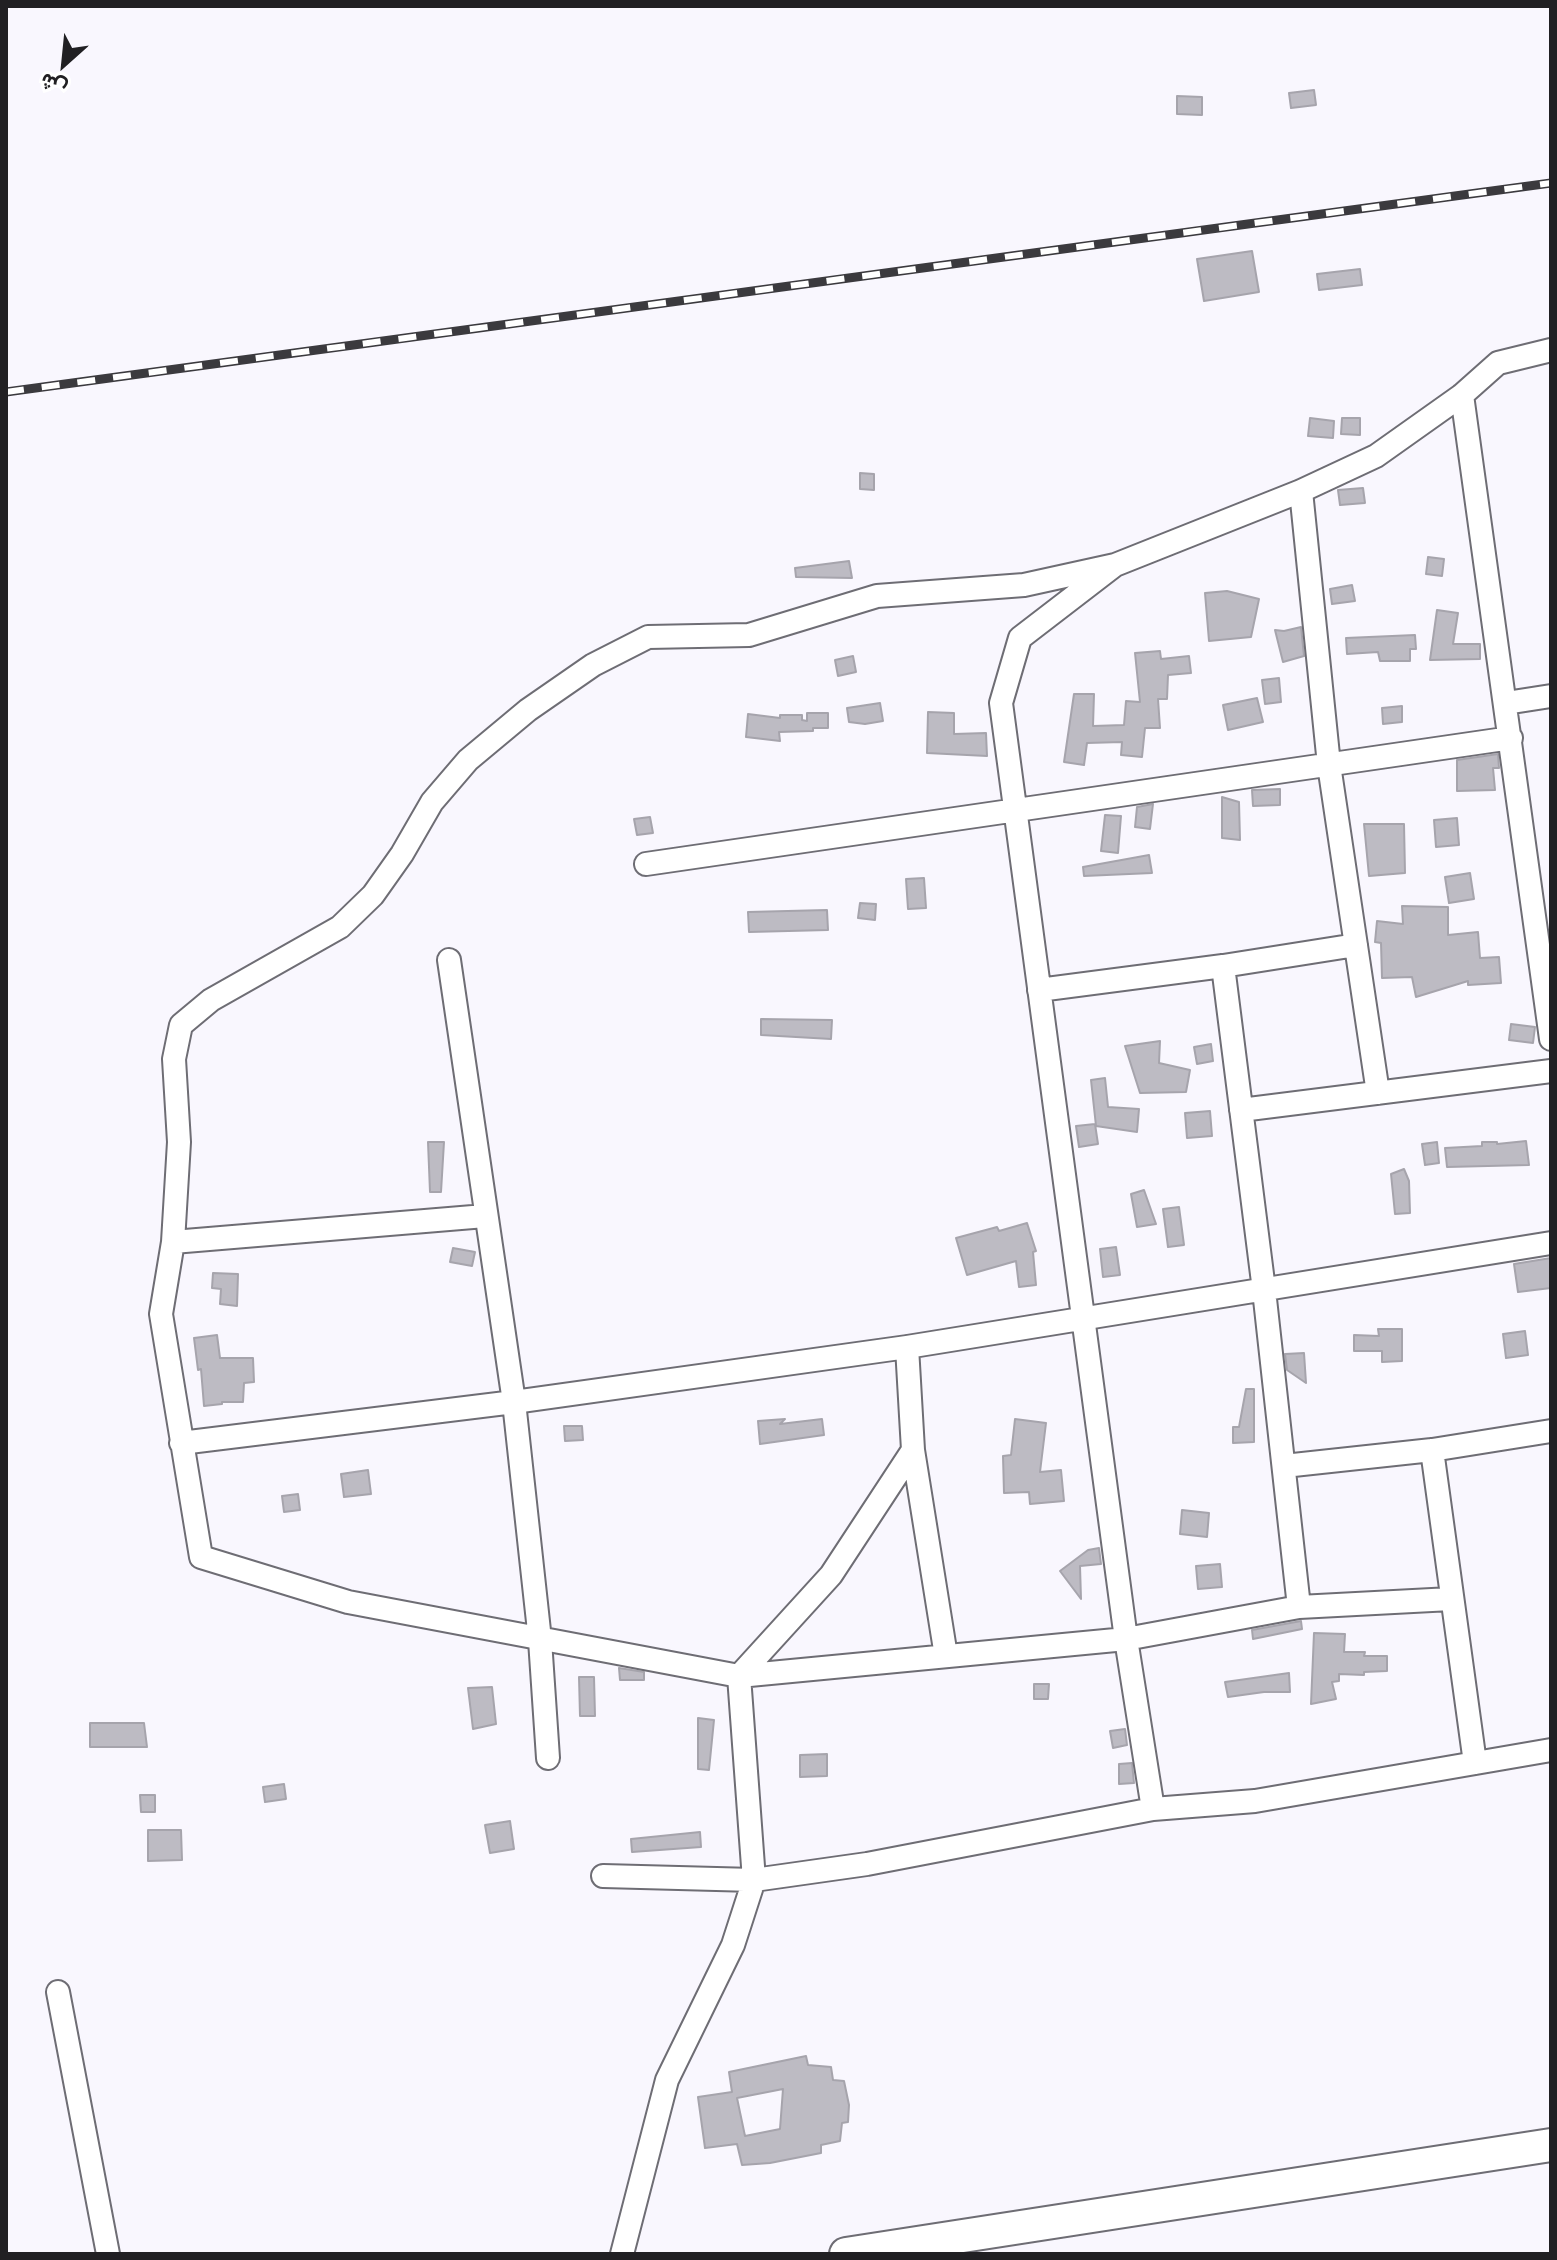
<!DOCTYPE html>
<meta charset="utf-8">
<style>
body{margin:0}
#map{position:relative;width:1557px;height:2260px;overflow:hidden;background:#f9f7fe;font-family:Lora,Vazirmatn,serif}
canvas{display:block}
.frame{position:absolute;inset:0;border:8px solid #212023;pointer-events:none}
.north{position:absolute;left:24px;top:24px;width:80px;height:80px;-webkit-text-stroke:6px #fff;paint-order:stroke;rotate:207deg;font-size:22px;font-weight:700;line-height:32px;text-align:center;color:#212023}
.north::after{content:'';display:block;margin:auto;width:28px;height:36px;background:#212023;clip-path:polygon(50% 0,100% 100%,50% 72%,0 100%)}
</style>
<div id="map">
<canvas width="1557" height="2260"></canvas>
<div class="frame"></div>
<div class="north">ش</div>
</div>
<script>
const g = document.querySelector('canvas').getContext('2d');
g.lineJoin = 'round';
function paint(path, color) {
  g.fillStyle = color;
  g.fill(path, 'evenodd');
}
function stroke(path, color, width, dash) {
  g.strokeStyle = color;
  g.lineWidth = width;
  g.lineCap = dash ? 'butt' : 'round';
  g.setLineDash(dash || []);
  g.stroke(path);
}
const building = new Path2D(`
 M1314,90l2,15 -25,3 -2,-15z
 M1177,96l25,1v18l-25,-1z
 M1252,251l7,41 -55,9 -7,-42z
 M1360,269l2,16 -43,5 -2,-16z
 M1310,418l24,3 -1,17 -25,-2z
 M1342,418h18v17l-19,-1z
 M860,473l14,1v16l-14,-1z
 M1363,488l2,15 -25,2 -2,-15z
 M1428,557l16,2 -2,17 -16,-2z
 M849,561l3,17 -56,-1 -1,-9z
 M1352,585l3,16 -23,3 -2,-15z
 M1227,591l32,8 -8,38 -42,4 -4,-48z
 M1437,610l21,3 -5,31h27v15l-50,1z
 M1301,627l3,29 -21,6 -8,-32 9,1z
 M1415,635l1,14h-6v12h-30l-2,-9 -31,2 -1,-16z
 M1160,651l1,8 28,-3 2,17 -23,2 -1,24h-9l2,29h-15l-3,29 -21,-2 1,-13 -35,1 -3,22 -20,-3 10,-68h20l-1,32 31,-1 2,-24 14,1 -5,-49z
 M853,656l3,16 -18,4 -3,-16z
 M1279,678l2,24 -16,2 -3,-24z
 M1257,698l6,24 -35,8 -5,-25z
 M880,703l3,18 -18,3 -16,-2 -2,-14z
 M1402,706v16l-19,2 -1,-16z
 M928,712l26,1v21l32,-1 1,23 -60,-3z
 M807,713h21v15h-15v3l-34,1 1,9 -34,-4 2,-23 32,4v-3h22v5l5,1z
 M1498,754l1,14h-6l2,22 -38,1v-31z
 M1280,789v16l-27,1 -1,-16z
 M1222,797l17,5 1,38 -18,-2z
 M1153,804l-3,25 -15,-2 2,-20z
 M1105,815l16,1 -3,37 -17,-2z
 M650,817l3,16 -16,2 -3,-16z
 M1457,818l2,27 -23,2 -2,-27z
 M1364,824h40l1,49 -36,3z
 M1149,855l3,18 -68,3 -1,-9z
 M1470,873l4,26 -25,4 -4,-26z
 M924,878l2,30 -18,1 -2,-30z
 M860,903l16,1 -1,16 -17,-2z
 M1402,906l46,1v28l30,-3 2,26 19,-1 2,26 -33,2v-4l-52,16 -4,-20 -30,1 -1,-35 -6,-1 2,-21 26,3z
 M827,910l1,20 -79,2 -1,-20z
 M761,1019l71,1 -1,19 -70,-4z
 M1511,1024l24,3 -2,16 -24,-3z
 M1160,1041l-1,22 31,7 -4,22 -46,1 -15,-47z
 M1211,1044l2,17 -16,3 -3,-17z
 M1105,1078l3,29 31,2 -2,23 -41,-6 -5,-46z
 M1210,1111l2,25 -25,2 -2,-25z
 M1095,1124l3,20 -19,3 -3,-21z
 M1526,1141l3,24 -82,2 -2,-19 37,-2v-4h15v2z
 M428,1142h16l-3,50h-11z
 M1437,1142l2,21 -14,2 -3,-21z
 M1404,1169l5,12 1,32 -15,1 -4,-40z
 M1144,1190l12,34 -19,3 -6,-33z
 M1179,1207l5,38 -16,2 -5,-38z
 M1027,1223l9,28 -3,1 3,33 -17,2 -3,-26 -49,14 -11,-37 41,-11 2,4z
 M1116,1247l4,28 -17,2 -3,-28z
 M453,1248l22,4 -3,14 -22,-4z
 M1551,1258v30l-33,4 -4,-28z
 M213,1273l25,1 -1,32 -17,-2 1,-15 -9,-1z
 M1378,1329h24v32l-20,1v-11h-28v-16l25,1z
 M1525,1331l3,24 -22,3 -3,-24z
 M217,1335l3,23h33l1,24 -10,1 -1,19h-21v2l-18,2 -3,-37 -3,1 -4,-32z
 M1304,1353l2,30 -19,-13 -2,-16z
 M1246,1389h8v53l-21,1v-16h6z
 M785,1419l-5,5 42,-5 2,16 -64,9 -2,-23z
 M1015,1419l31,4 -6,49 21,-2 3,31 -34,3 -1,-12 -25,1 -1,-37 8,-1z
 M564,1426h18l1,14 -18,1z
 M368,1470l3,24 -27,3 -3,-23z
 M298,1494l2,16 -16,2 -2,-16z
 M1182,1510l27,3 -2,24 -27,-3z
 M1099,1548l2,16 -21,2 1,33 -21,-28 28,-21z
 M1220,1564l2,23 -24,2 -2,-23z
 M1301,1621l1,8 -49,10 -1,-9z
 M1314,1633l31,1 -1,18h21l-1,4h23v15l-23,1v3l-25,-1v7l-7,1 4,17 -25,5z
 M619,1668l25,4v8h-24z
 M1289,1673l1,19h-26l-36,5 -3,-15z
 M579,1677h15l1,39h-15z
 M1034,1684h15l-1,15h-14z
 M492,1687l4,37 -23,5 -5,-41z
 M698,1718l16,2 -5,50 -11,-1z
 M90,1723h54l3,24h-57z
 M1125,1729l2,16 -14,3 -3,-17z
 M827,1754v22l-27,1v-22z
 M1132,1763l2,20 -15,1v-20z
 M284,1784l2,15 -21,3 -2,-15z
 M140,1795h15v17h-14z
 M510,1821l4,28 -24,4 -5,-28z
 M148,1830h33l1,30 -34,1z
 M700,1832l1,15 -69,5 -1,-13z
 M806,2056l2,9 23,2 2,13 11,1 5,24 -1,17 -6,1 -2,18 -19,4v8l-51,10 -28,2 -5,-21 -32,4 -7,-51 34,-5 -3,-20zM783,2089l-3,40 -35,7 -8,-38z`);
paint(building, '#bdbbc3');
stroke(building, '#a6a4ac', 2);
const minor = new Path2D(`
 M1462,395l89,644
 M1301,491l28,274 49,328
 M1115,565l-91,20 -147,11 -128,39 -101,2 -55,28 -65,45 -60,50 -36,42 -30,52 -29,41 -33,32 -129,73 -30,25 -7,34 5,83 -6,100 -12,72 40,243 147,45 391,74 387,-37 173,-32 152,-8
 M1506,703l45,-7
 M646,864l865,-126
 M449,960l65,442 26,238 8,118
 M1223,966l41,324 35,317
 M1039,990l184,-24 133,-21
 M1241,1110l310,-39
 M173,1242l312,-26
 M181,1443l333,-41 393,-55 644,-104
 M913,1450l33,206
 M1432,1450l43,313
 M1284,1466l148,-16 119,-19
 M1153,1809l-27,-170 -125,-936 19,-65 95,-73 186,-74 75,-35 86,-61 36,-32 53,-13
 M603,1876l151,4 113,-16 286,-55 102,-8 296,-51
 M58,1992l50,262
 M622,2254l45,-174 66,-135 21,-65 -15,-204 92,-101 82,-125 -6,-103`);
const secondary = new Path2D(`
 M846,2254l705,-109`);
stroke(minor, '#6e6d74', 26);
stroke(secondary, '#6e6d74', 36);
stroke(minor, '#fff', 22);
stroke(secondary, '#fff', 32);
const rail = new Path2D(`
 M6,392l1545,-209`);
stroke(rail, '#3b3a3e', 9);
stroke(rail, '#fff', 6, [18]);
</script>
